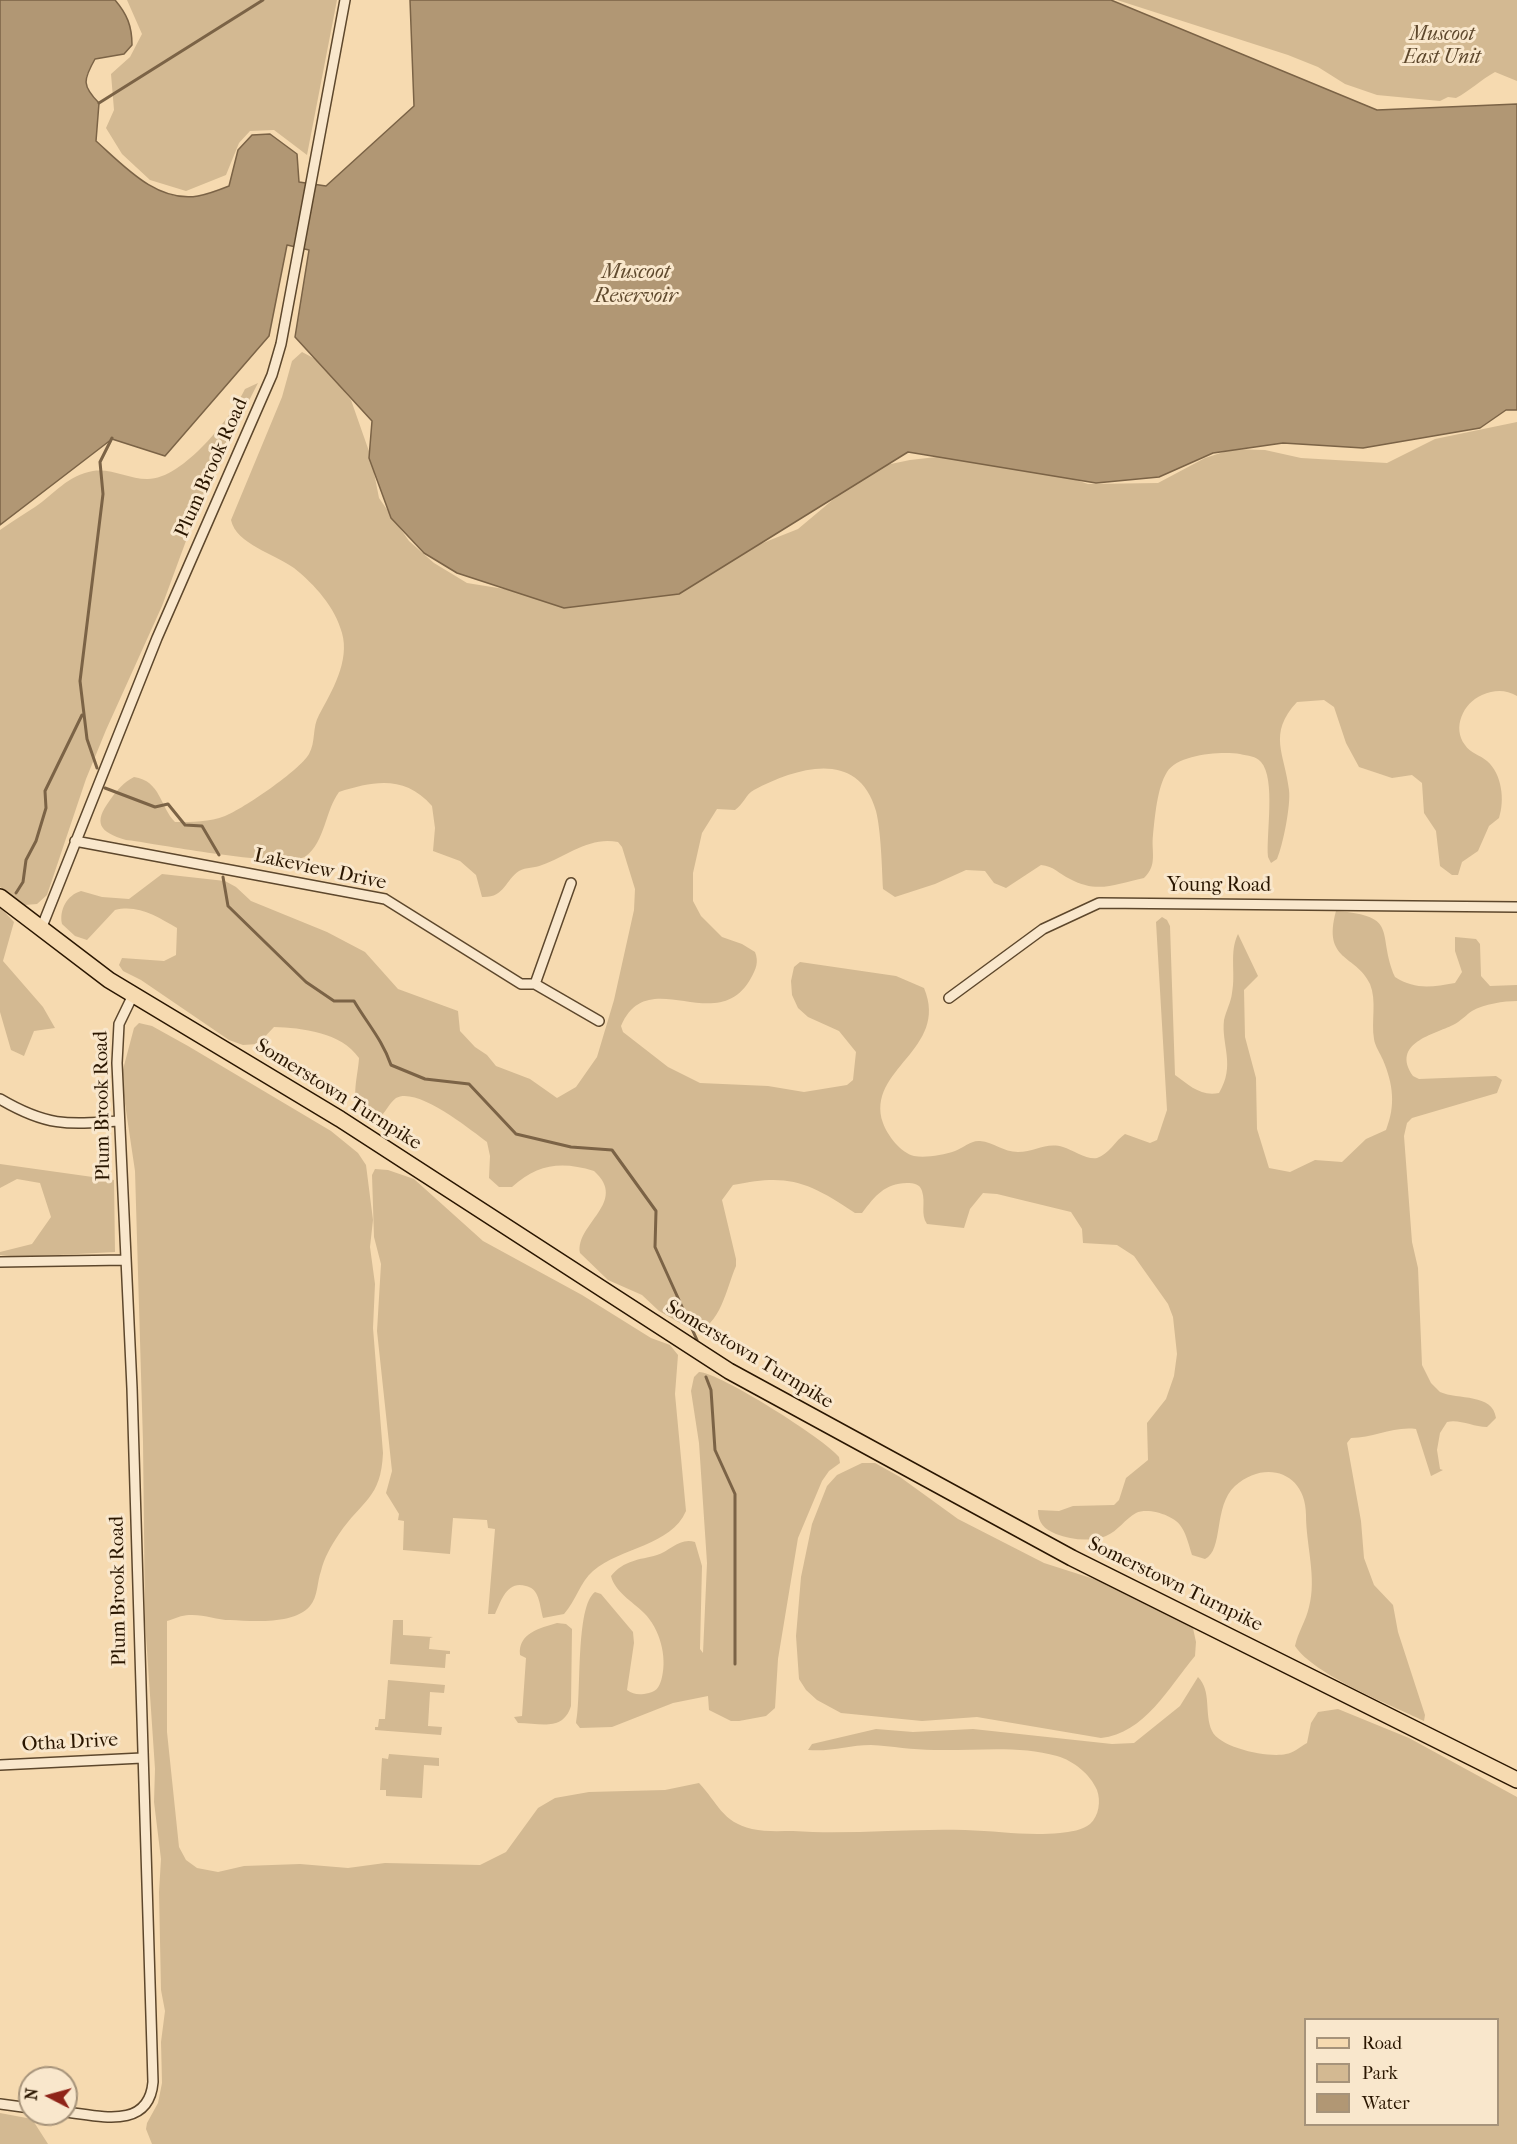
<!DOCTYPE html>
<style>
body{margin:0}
#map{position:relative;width:1517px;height:2144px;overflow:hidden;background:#f6dab0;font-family:"IM FELL French Canon",serif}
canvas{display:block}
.legend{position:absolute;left:1304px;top:2018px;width:195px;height:108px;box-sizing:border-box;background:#f9e7cc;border:2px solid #a6937a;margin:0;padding:8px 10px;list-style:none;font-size:18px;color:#2a1600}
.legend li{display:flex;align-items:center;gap:12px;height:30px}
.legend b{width:30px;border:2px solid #a6937a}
.north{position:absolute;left:18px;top:2066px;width:60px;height:60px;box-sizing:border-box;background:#f9e7cc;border:2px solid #a6937a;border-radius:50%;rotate:276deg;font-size:16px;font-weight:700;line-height:24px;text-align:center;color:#2a1600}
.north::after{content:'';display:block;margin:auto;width:21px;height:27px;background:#8f2418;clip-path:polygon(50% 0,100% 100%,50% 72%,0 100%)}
</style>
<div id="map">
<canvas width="1517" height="2144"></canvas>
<ul class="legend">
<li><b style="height:8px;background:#f6dab0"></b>Road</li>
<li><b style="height:16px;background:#d3b992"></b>Park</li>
<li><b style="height:16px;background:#b19774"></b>Water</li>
</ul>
<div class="north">N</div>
</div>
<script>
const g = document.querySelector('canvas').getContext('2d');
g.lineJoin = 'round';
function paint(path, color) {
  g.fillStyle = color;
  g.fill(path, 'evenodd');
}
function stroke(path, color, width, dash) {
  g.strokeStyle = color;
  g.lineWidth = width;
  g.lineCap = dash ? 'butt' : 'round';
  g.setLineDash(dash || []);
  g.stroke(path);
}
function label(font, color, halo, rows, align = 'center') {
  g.font = font + ' "IM FELL French Canon",serif';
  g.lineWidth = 6;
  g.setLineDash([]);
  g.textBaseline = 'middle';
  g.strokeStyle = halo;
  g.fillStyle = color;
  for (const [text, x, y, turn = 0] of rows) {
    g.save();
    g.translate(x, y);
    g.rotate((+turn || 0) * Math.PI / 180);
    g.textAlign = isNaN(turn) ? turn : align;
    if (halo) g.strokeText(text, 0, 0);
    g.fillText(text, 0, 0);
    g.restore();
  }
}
paint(new Path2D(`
 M127,0h210l-30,155 -33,-25 -24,1 -11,12 -13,32 -40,16 -36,-11 -28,-26 -16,-26 8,-18 -3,-36 19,-17 12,-23z
 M1117,0h400v81l-22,-9c-15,8 -25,19 -39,26l-8,-1 -8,4 -63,-6 -32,-11 -27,-17 -30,-12z
 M302,352l19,10 30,38 20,57 8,41 30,43 25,22 33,20 56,9 212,-38 63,-25 62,-52 26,-12 24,-5 53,-6 89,18 36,12 70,-1 47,-25 28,-9 32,1 36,8 86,5 48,-24 82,-17v274c-12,-7 -23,-6 -35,-1 -19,8 -30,33 -17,50 5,8 15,10 22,16 15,13 18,39 12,57l-10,8 -11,25 -16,11 -4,13h-6l-12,-9 -4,-35 -12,-18 -2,-30 -10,-8 -20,3 -33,-11 -13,-24 -12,-36 -10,-7 -27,2c-30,32 -12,52 -8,88 2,15 -6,55 -12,69l-6,4 -3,-6c-2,-23 8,-78 -7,-95 -5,-6 -13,-6 -21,-8 -18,-3 -62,0 -73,18 -10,16 -12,45 -14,63 -2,16 5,30 -9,43 -29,6 -46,16 -74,1 -11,-5 -16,-13 -29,-14l-35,23 -12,-5 -9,-12 -19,-1 -31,14 -40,13 -12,-8c-1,-21 -2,-58 -7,-78 -18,-63 -80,-43 -122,-21 -8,4 -11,15 -19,20l-18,-1 -15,24 -9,40v28l8,15 21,21 20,7 13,8c4,10 1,17 -4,26 -34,61 -103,-16 -130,48l2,6 45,35 32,16 68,3 36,6 43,-7 6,-5 3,-28 -17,-21 -31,-14 -10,-9 -6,-13 -1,-14 3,-14 6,-5 96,14 28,12c26,62 -59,81 -41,135 4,12 18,30 31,33 12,2 29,-1 41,-5 8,-3 16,-11 25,-10 14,1 23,11 38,11 17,0 28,-10 45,-5 10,3 24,13 34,11 11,-3 19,-18 28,-24l25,9 7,-3 10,-30 -11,-188 6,-5 5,3 3,6 5,149c14,10 26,22 44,18 17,-28 2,-48 5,-73 2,-9 7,-18 8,-27 4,-20 -3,-41 6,-59l20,42 -14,14 1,47 11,41 1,51 12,39 21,4 25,-12 27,2 24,-23 20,-9c10,-25 7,-46 -3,-70 -3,-7 -8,-14 -9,-21 -3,-18 3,-38 -4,-55 -14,-30 -48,-22 -34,-73 65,5 40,22 59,66 20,13 37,10 60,6l7,-11 -7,-21v-14l21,2 4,5 1,32 9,10 27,-1v16c-13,0 -33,3 -45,10 -6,4 -11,10 -19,14 -18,9 -63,18 -40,51l6,3 77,-3 6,4 -5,13 -85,25 -5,5 -3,13 8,106 6,26 4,97 9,18 9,9c18,8 53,1 56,26l-9,9c-14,0 -27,-8 -40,-5l-7,11 -3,17 3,19 3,1 -12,6 -15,-47c-23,-3 -42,9 -65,9l-4,5 14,78 3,37 10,27 19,20 5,27 27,83 -1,6c-33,-16 -110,-46 -129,-75 3,-14 11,-25 14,-39 8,-29 -3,-62 -3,-92 0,-43 -41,-56 -71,-29 -22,20 -11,64 -30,73l-13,-4c-3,-9 -5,-19 -10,-27 -6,-12 -33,-21 -46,-15 -11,6 -18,18 -30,23 -15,6 -35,4 -50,-2 -12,-5 -18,-11 -18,-24l21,1 14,-5 41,-1 5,-5 7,-22 22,-18 -1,-37 19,-24 8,-23 3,-22 -4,-37 -5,-13 -34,-48 -17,-11 -34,-2 -1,-14 -11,-17 -74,-18 -14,-1 -13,16 -6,19 -37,-4c-7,-10 -1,-21 -5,-33 -2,-7 -8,-8 -15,-8 -23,1 -31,12 -45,30h-7c-46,-31 -66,-40 -122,-28l-11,15 14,59v7c-9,20 -16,63 -42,65l-35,-20 -17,-16 -34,-15 -28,-27c-5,-29 49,-51 14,-82 -33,-10 -56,-7 -82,16h-13l-10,-9 1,-22 -3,-14c-16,-12 -70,-56 -91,-44 -7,5 -11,16 -18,21 -34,-2 -20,-39 -19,-61 -18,-26 -57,-30 -85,-31l-16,17 -15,1 -14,-5 -88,-60 -18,-9 -4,-6 3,-7 42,3 12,-6 1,-27c-19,-11 -39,-24 -62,-18l-28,30 -12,-4 -13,-12c-3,-14 5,-29 19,-33l21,6 27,2 33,-25 63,7 11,6 15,14 76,31 38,20 33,37 60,22 2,20 15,16 12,8 9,11 34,13 27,19 19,-11 21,-30 17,-57 20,-90 1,-21 -13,-42 -4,-5c-28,-6 -51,14 -76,23 -7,3 -16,2 -23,6 -14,9 -14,27 -37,26l-6,-22 -16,-14 -27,-10 2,-23 -3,-22c-27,-31 -58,-25 -93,-14 -14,19 -14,50 -33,64 -17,14 -151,-13 -180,-16 -27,-8 -33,-17 -16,-40 8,-11 13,-17 24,-23 27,4 26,30 41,45 17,0 35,0 50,-6 18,-7 75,-46 84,-62 7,-12 3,-27 10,-39 13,-24 31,-54 23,-82 -7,-26 -27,-48 -48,-65 -19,-14 -58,-24 -63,-48l51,-123 10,-36z
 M258,383l-23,45 -45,102 -28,76 -56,124 -20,49 -39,116 -10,9 -12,1 -25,-18v-357c11,-8 23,-15 35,-23 19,-13 33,-32 58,-36 18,-3 36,8 54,8 35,1 84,-61 98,-90z
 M0,907l14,15 -11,39 40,46 12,21 -21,3 -10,25 -13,-6 -11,-38z
 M139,1023l13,3 36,20 143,85 27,22 8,12 7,55 -3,27 5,37 -2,44 10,125c-2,46 -21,47 -44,81 -8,12 -15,24 -18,37 -4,11 -3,26 -11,35 -16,19 -58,15 -80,14 -13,0 -27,-6 -41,-5 -7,0 -15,4 -22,6v111l12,115 7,13 11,8 21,4 26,-6 56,-2 48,4 37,-5 95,2 26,-13 32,-44 17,-10 34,-6 76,-2 34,-7c19,20 23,39 53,46 13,3 28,2 41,2 57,4 115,-3 172,-1 34,1 60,6 95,3 10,-1 23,-3 30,-9 9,-8 11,-23 7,-34 -7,-16 -23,-29 -40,-34 -38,-11 -83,-5 -123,-6 -21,0 -42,-4 -63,-5 -22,0 -40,7 -63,5l4,-6 64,-15 37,3 60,-3 139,15 22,-1 46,-37 18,-29c14,14 6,37 14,54 8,17 56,27 74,23 7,-1 14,-7 21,-11l4,-20 7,-11 20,-3 71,29 108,59v347h-1365l-6,-15 1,-6 11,-20 4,-20 -1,-41 4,-31 -4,-21 -2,-98 2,-33 -7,-57 1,-33 -10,-148 -2,-179 -8,-271 -14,-94 13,-49zM1306,2020h192v104h-192z
 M0,1164l114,16 1,72 -95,5 -20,-2v-3l32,-8 19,-27 -11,-34 -23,-4 -17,9z
 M375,1169l13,1 26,9 69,62 99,54 69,43 19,7 8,10 -3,39 11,117c-15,35 -65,36 -93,60 -13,11 -17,30 -29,43l-21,4c-2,-7 -3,-17 -6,-23 -2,-5 -6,-8 -11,-9 -19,-6 -25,15 -31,28h-7l7,-85 -7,-1 -1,-8 -34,-2 -3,36 -47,-4 1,-29 -6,-1 1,-6 -13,-21 6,-22 -15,-140 4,-67 -7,-27 -2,-62z
 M699,1372c20,0 127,68 140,85l1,6 -11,8 -7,10 -24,57 -20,121 -3,49 -9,8 -27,5h-8l-22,-11 -1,-14 -35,7 -61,24 -32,1 -4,-5c6,-28 -1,-116 19,-131l6,2 32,38 1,11 -7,47c7,5 13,5 22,3 9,-2 11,-8 13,-16 5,-21 -2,-48 -18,-64 -12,-12 -29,-21 -33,-37 13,-16 28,-16 46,-21 13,-4 23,-18 38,-13l7,24 -2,83 3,4 4,-90 -8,-120 -8,-52 3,-14z
 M862,1463h13l25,14 58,42 86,44 78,25 60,32 11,8 3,14 -1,14c-26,31 -51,78 -94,82l-124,-21 -55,4 -81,-8 -24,-13 -11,-10 -7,-11 -3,-43 5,-59 11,-53 15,-38 10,-11z
 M393,1620h10v15l30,2 -3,1 -1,11 21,2v3h-4l-1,14 -55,-4z
 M557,1623l9,1 6,5 -1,77c-8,26 -31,17 -53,17l-4,-6 8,-1 4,-58 -6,-3c-2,-22 20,-27 37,-32z
 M388,1680l57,5 -1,8 -14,-1 -2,34 14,1 -1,8 -66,-5v-3h3l1,-8h6z
 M389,1754l50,4v8l-15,-1 -2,33 -36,-2v-6h-6l2,-32 6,1z
 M0,2113l32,6 16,25h-48z`), '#d3b992');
const water = new Path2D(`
 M0,0h115c12,14 17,26 17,45l-8,9 -29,5c-12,21 -13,27 4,44l-3,38c28,25 61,62 102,55 11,-2 21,-6 31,-10l9,-36 14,-15 18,-1 27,20 2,28 27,4 88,-80 -4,-106h701l266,110 140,-6v306h-11l-26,18 -117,20 -80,-5 -70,10 -54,24 -63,6 -188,-31 -229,142 -115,14 -107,-35 -33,-20 -33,-35 -22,-60 3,-37 -77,-84 14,-87 -22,-5 -18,91 -104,120 -53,-17 -112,86z`);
paint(water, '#b19774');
stroke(water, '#7b6346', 1.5);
stroke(new Path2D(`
 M99,103l164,-103
 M97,768l-10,-29 -7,-58 23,-187 -3,-32 12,-24
 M105,788l50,19 13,-3 17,21 17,1 17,29
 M223,877l5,29 78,76 28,19h20c13,22 29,40 37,64l34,14 44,5 47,50 55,13 41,3 44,61 -1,36 42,93
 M16,893l7,-11 3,-22 10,-19 10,-33 -1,-17 37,-76
 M706,1377l5,13 4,60 20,44v170`), '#7b6346', 3);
const minor = new Path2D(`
 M75,841l310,58 136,85h14l64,37
 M41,929l116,-291 115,-263 9,-31 64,-344
 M535,984l36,-101
 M949,998l94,-69 56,-26 418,4
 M0,1099c46,27 66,26 118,22
 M0,1262l125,-2
 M0,1765l142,-7
 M0,2104l30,4
 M66,2112c34,4 83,18 87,-30l-21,-694 -15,-325 2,-39 14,-29`);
const primary = new Path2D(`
 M0,897l109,83 231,139 389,252 343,187 445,222`);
stroke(minor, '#5d472c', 12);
stroke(primary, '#2a1600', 18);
stroke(minor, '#f9e7cc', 9);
stroke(primary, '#f6dab0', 15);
label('italic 20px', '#5d472c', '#f9e7cc', [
 ["Muscoot",1442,35],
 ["East Unit",1442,58]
]);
label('20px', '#2a1600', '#f9e7cc', [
 ["Plum Brook Road",212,468,-66],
 ["Lakeview Drive",320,870,12],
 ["Young Road",1219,886],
 ["Somerstown Turnpike",338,1095,32],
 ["Plum Brook Road",103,1106,-91],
 ["Somerstown Turnpike",749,1355,31],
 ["Somerstown Turnpike",1175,1585,26],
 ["Plum Brook Road",119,1591,-91],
 ["Otha Drive",70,1743,-3]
]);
label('italic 21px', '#604a2e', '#f9e7cc', [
 ["Muscoot",636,273],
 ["Reservoir",636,297]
]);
</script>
